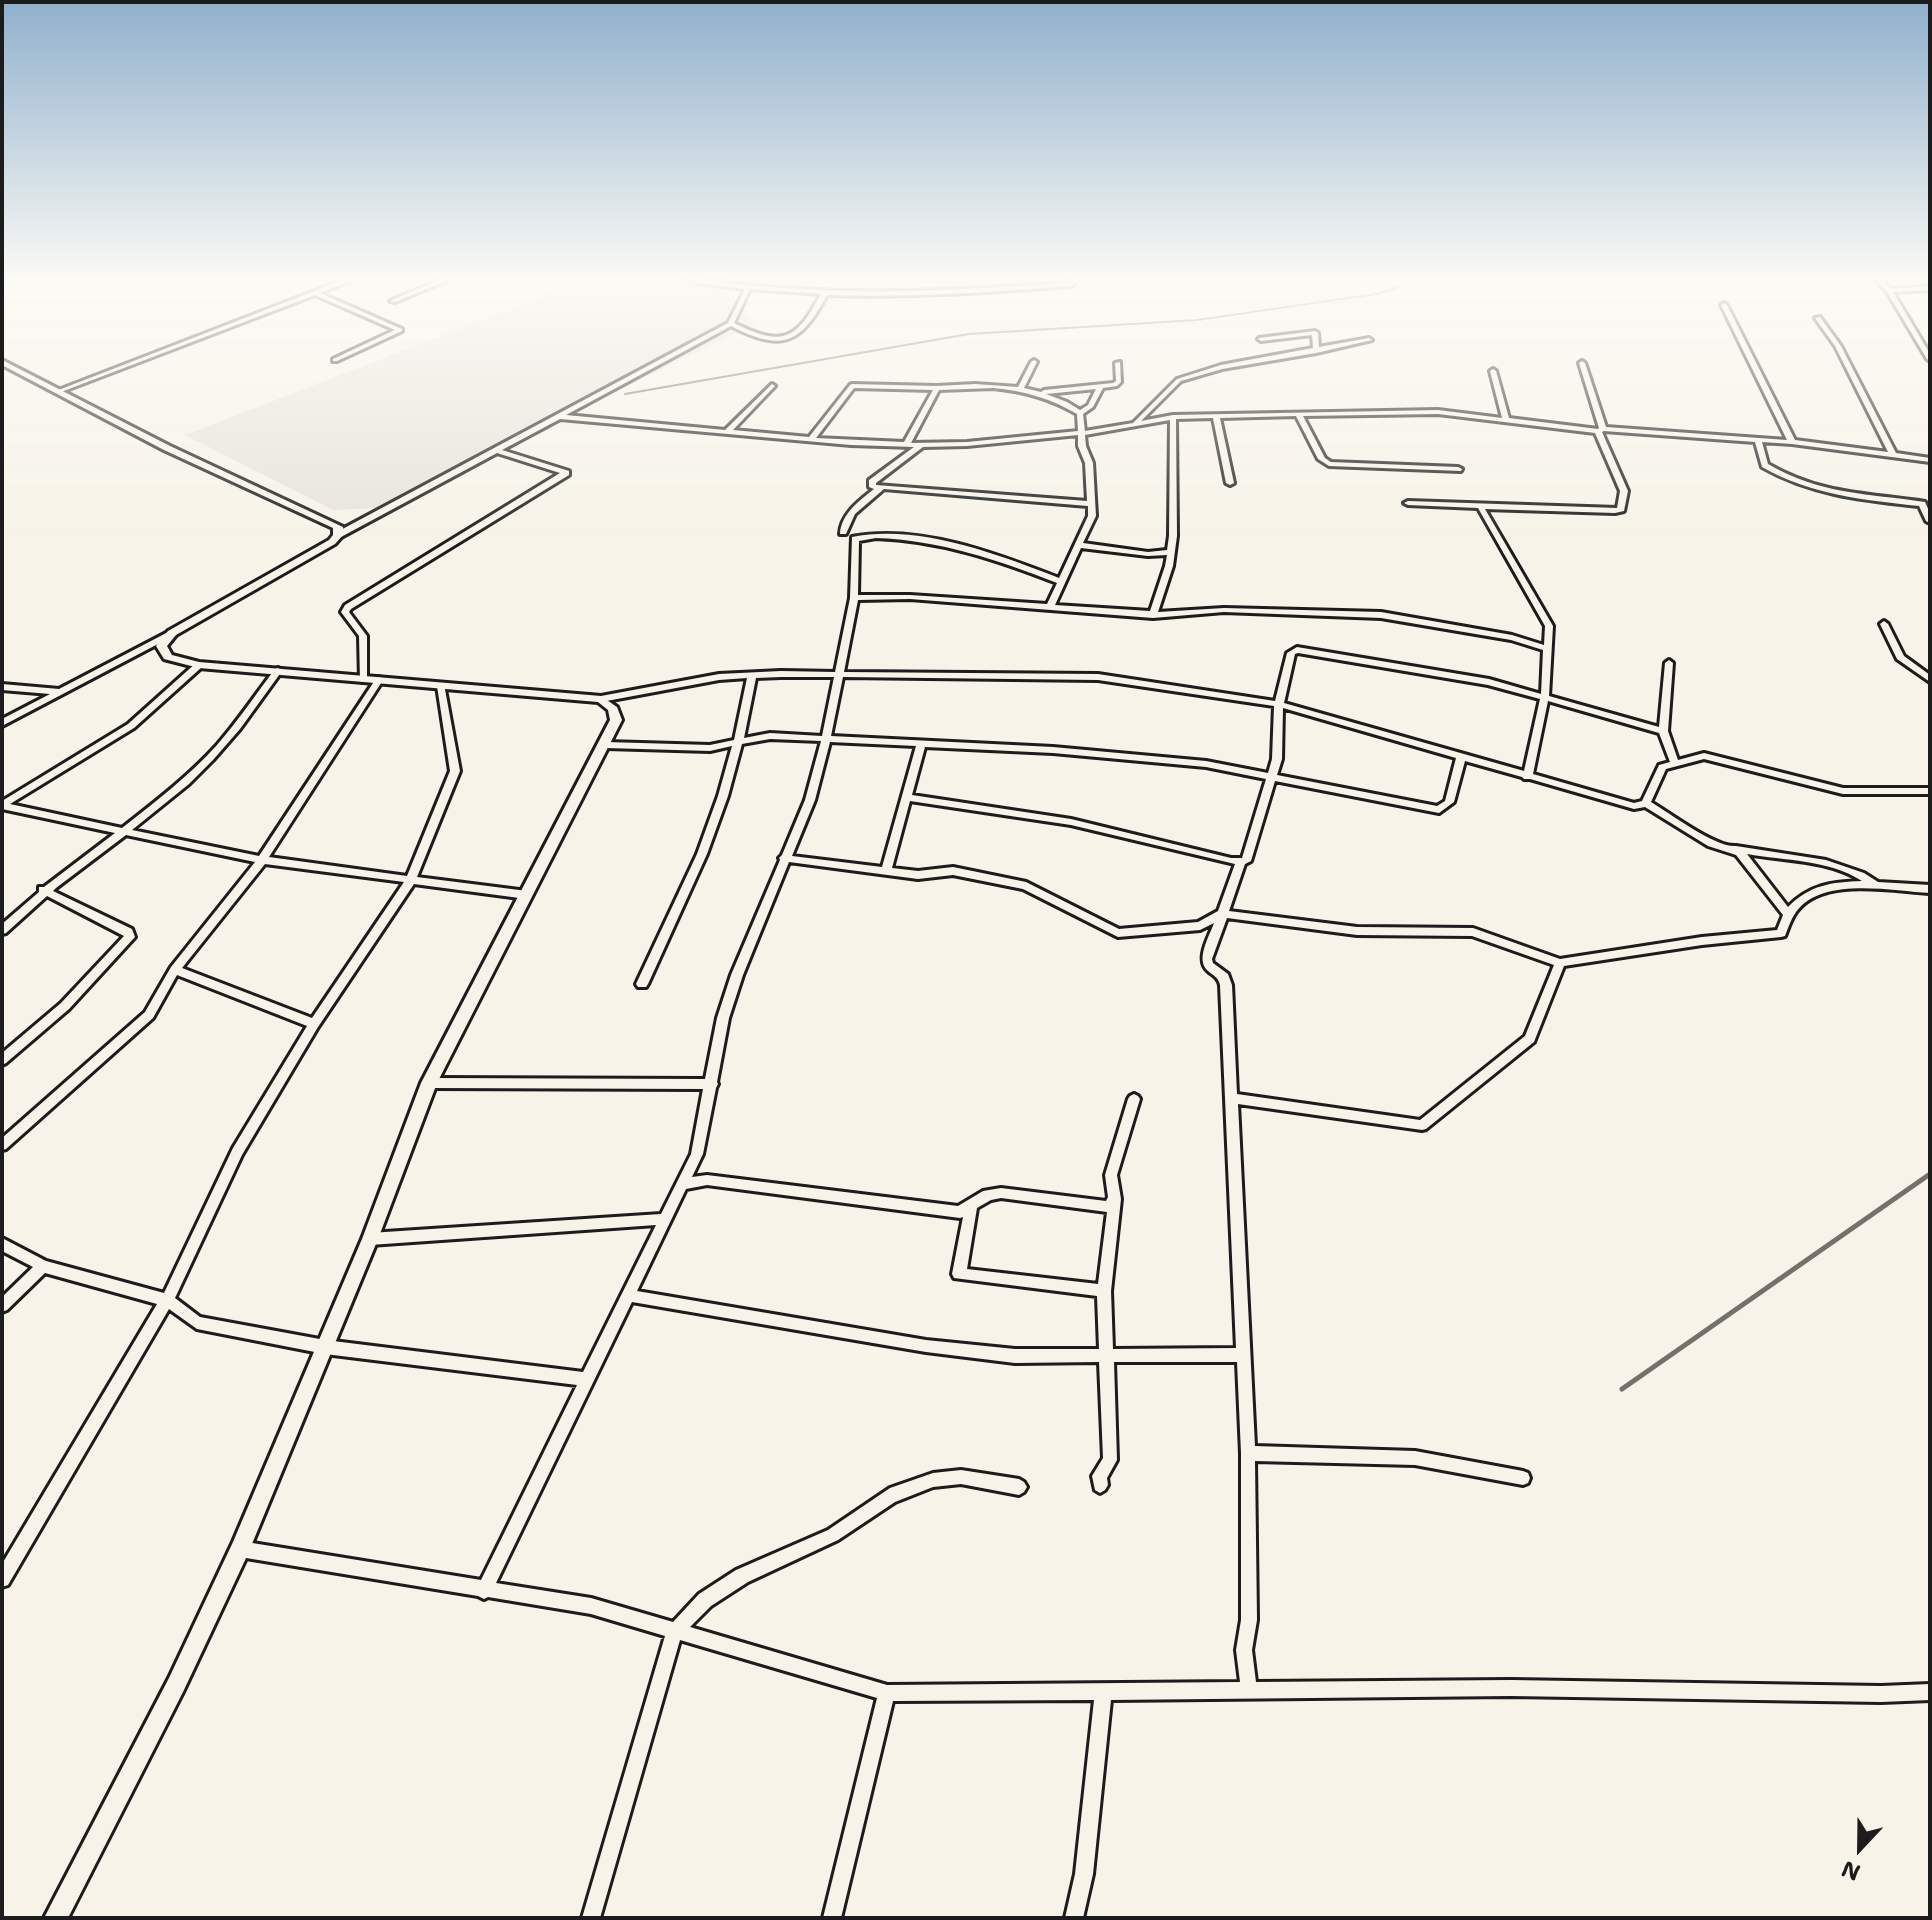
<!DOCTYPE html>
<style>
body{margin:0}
#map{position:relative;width:1932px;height:1920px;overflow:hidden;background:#f7f3e8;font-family:"Shantell Sans",sans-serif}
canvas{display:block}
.frame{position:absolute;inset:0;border:4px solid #1c1c1c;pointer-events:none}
.north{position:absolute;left:1820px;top:1808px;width:80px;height:80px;-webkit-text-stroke:6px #f7f3e8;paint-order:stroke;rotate:202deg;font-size:22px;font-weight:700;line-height:32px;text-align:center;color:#1c1c1c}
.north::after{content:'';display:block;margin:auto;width:28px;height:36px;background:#1c1c1c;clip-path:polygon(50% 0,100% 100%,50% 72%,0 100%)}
</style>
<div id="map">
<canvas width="1932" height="1920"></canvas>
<div class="frame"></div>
<div class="north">N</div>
</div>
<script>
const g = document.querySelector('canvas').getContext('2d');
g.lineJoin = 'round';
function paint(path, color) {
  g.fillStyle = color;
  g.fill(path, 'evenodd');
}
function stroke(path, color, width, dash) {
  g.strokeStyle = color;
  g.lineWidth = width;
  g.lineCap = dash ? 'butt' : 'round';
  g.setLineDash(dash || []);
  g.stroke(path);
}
paint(new Path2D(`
 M575,278h102l54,17 26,28 -380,185 -44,2 -148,-75 352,-136z`), '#e6e3d9');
stroke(new Path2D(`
 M625,394l344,-60 228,-14 179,-26 53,-16`), '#72716c', 2);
stroke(new Path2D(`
 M1622,1389l308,-215`), '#72716c', 5);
const minor = new Path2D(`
 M348,278h9l-37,15 82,36v2l-65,30h-4v-2l62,-29 -80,-35 -254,97 -5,-1z
 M444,278h9l-58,24 -5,-1z
 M680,278h25v2c122,17 243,12 366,2l3,2 -3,2c-81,6 -163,12 -244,9 -27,50 -45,57 -96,31l-165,89 159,15 47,-46 3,2 -1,1 -41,43 76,7 41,-52 2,-1 85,2 38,-2 43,3 13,-25 3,-2 3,2 -13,26 17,4 3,-2 69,-7 3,-2 -1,-18 5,-1 1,20 -4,4 -14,2 -10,19 -10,7 2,17 48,-8 44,-44 44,-14 92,-17 -1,-13 -51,6 -3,-2 1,-1 56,-7 3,2 1,14 50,-9 3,2 -56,13 -94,16 -41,12 -40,40 32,-6 265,-5 64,8 -12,-47 3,-2 3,2 13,47 89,11 1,-1 -20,-65 3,-2 3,2 21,64 181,13 -66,-135 3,-2 3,2 68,135 93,12 -53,-106 -20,-28 5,-1 21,29 55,107 34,5v4l-138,-18 -30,-2 6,22c54,31 98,29 157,38l5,11v10l-4,-2 -7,-15c-55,-6 -108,-11 -157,-39l-7,-25 -151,-11 -2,1 26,59 -4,20 -9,2 -130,-4 68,117 -4,70 110,31 6,-64 4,-3 4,3 -5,68 10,29 26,-7 139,35h87v6h-87l-139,-35 -38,10 -15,33c20,12 65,46 85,44l90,14 38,13 14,9 52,3v8c-39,-2 -108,-17 -134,19 -5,7 -8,16 -11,24l-4,1 -79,8 -138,21 -30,76 -108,87 -4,1 -184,-26 17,342 160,5 108,20 5,2 2,5 -2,5 -5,2 -108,-20 -160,-4 2,159 -5,30 4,32 255,-2 370,6 49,-2v16l-49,2 -370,-6 -400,4 -18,174 -10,44h-18l10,-44 19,-174 -201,1 -52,217h-18l54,-220 -197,-58 -80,278h-18l83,-282 -74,-22 -103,-17 -4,2 -6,-3 -238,-39 -5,-3 -3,-5 3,-5 5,-3 241,39 96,-195 -252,-31 -128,-25 -28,-20 -161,276 -6,2v-23l155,-260 -112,-31 -38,37 -5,2v-15l31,-30 -31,-16v-13l44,23 118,32 69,-145 74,-122 -130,-51 -24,43 -147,131 -4,1v-12l143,-126 26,-45 84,-105 -129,-27 -70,53 -3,3 79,38 3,8 -66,72 -63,54 -4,2v-12l59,-50 63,-67 -77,-40 -41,37 -4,1v-10l37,-32v-5h5l71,-54 -113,-24v-8l126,-77 68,-61h6v4l-68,61 -124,76 112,24c33,-26 67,-52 95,-83 21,-24 39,-51 58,-76l3,-1 4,3 -42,58 -27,31 -24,24 -57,46 127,26 116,-176 4,-3 4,3 -114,177 138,19 43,-105 -13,-85 4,-3 3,1 16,87 -43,106 110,14 5,4 -5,4 -113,-15 -96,143 -76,128 -67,143 25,19 125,23 258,32 73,-147 -286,20 -5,-2 -2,-4 2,-4 5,-2 291,-19 30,-60 12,-65 -274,-1 -4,-2 -2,-3 2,-3 4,-2 276,1 12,-61 14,-43 49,-115 -1,-2 3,-3 23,-55 16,-59 -51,-2 -28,5 -14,52 -21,58 -59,130 -2,3h-8l-2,-3 61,-130 21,-58 14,-50 -22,5 -104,-3 -5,-3 5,-3 104,3 24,-5 13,-62 -28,2 -118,22 -4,-3 4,-3 118,-22 62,-3 54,1 15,-74 2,-61c67,-13 145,17 207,41l29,-62v-10l-204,-17 -29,25 -9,20h-6c1,-20 19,-33 34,-45l-5,-2v-7l45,-33 -63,-2 -291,-26 -58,31 67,21v4l-218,134 -2,3 18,24v43l-4,3 -3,-1 -1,-45 -18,-24 4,-7 215,-132 -63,-20 -156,84h-6v-4l393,-210 17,-34 -47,-6 -2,-3zM750,289l71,5c-25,47 -39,53 -87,29zM854,388l79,2 -29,52 -88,-4zM993,388c31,3 57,10 84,26l1,17 -111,11 -56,1 28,-53zM1096,389l-8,16 -8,5 -13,-8 -21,-8zM1438,414l157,19 25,58 -3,17 -209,-7 -4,2 4,2 70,3 67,118 -1,19 -32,-10 -131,-23 -157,-4 -66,4 15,-46 4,-30 -1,-117 37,-1 13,65 4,2 4,-2 -14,-65 76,-2 22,43 11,7 132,5 1,-2 -4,-2 -127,-5 -6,-4 -22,-42zM1170,420l-1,116 -2,14 -19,2 -65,-9 13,-27 -3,-53 -7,-17 -1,-11zM1078,435v11l7,17 2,38 -211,-16v-2l47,-36 44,-1zM876,538c63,2 122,22 181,45l-10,21 -137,-9h-52l1,-54zM1081,548l67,8 19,-1 -2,11 -15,45 -95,-6zM910,599l243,19 71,-6 157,6 130,22 32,10 -2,44 -52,-15 -192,-32 -10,6 -12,48 -177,-27 -254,-2 14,-72zM1298,653l190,32 52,14 -16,72 -240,-68 11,-49zM781,677h53l-12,59 -52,-3 -26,5 12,-60zM843,677l255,3 176,26 -2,53 -4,14 -62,-12 -153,-14 -222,-11zM1548,701l111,32 11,29 -11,3 -17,36 -8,2 -101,-29zM1283,708l173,50 -11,43 -8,5 -160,-31 5,-16zM830,742l86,4 -34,121 -90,-11 23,-56zM925,747l128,6 153,14 60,12 -24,79h-11l-160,-39 -159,-24zM1465,761l57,16 2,2h6l104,30 11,-2 63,39 28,9 47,60 -6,15 -75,7 -142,22 -87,-31 -116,-1 -128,-16 16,-47 6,-3 24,-80 164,32 15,-11zM910,801l161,24 164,39 -17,47 -20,11 -79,7 -93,-47 -73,-15 -35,4 -26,-3zM1747,854c38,7 81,5 115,27 -31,1 -52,4 -74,26zM789,862l129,17 35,-4 70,14 95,48 82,-7 14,-7c-5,14 -19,37 -6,48 6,5 10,6 12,14l16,363 -123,1 -2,-58 10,-92 -4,-24 23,-76 -2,-3 -4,-2 -4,2 -2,3 -23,76 3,22 -2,4 -105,-13 -18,3 -25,15 -251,-31 -15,2 11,-23 13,-66 2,-4 -1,-2 12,-64 14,-43zM265,864l139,18 -92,136 -130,-50zM1227,918l130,17 115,1 82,29 -29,71 -105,84 -183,-26 -5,-109 -4,-11 -15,-11 -1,-4zM707,1185l253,33 3,-1 -11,57 2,4 143,18 2,53h-84l-89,-9 -289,-49 49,-102zM1001,1198l106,14 -9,72 -131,-15 10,-61 14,-8zM632,1302l294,50 89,11 84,-1 4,96 -11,18 3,14 5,3 5,-3 3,-5 -1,-7 10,-18 -3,-98h123l4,91v167l-5,30 4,32 -353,3 -197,-58 21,-21 37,-24 90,-42 57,-38 38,-15 28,-3 58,11 5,-3 3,-5 -3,-5 -5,-3 -58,-9 -28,3 -43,15 -62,42 -92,40 -37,24 -26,28 -82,-24 -95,-15z
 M1875,278h6l10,11 39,-3v4l-37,2 37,62v7l-3,-2 -40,-67z
 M1884,621l4,3 16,32 26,19v7l-33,-23 -17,-35z
 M172,630l4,3 -1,2 -173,91v-7l48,-25 -48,-4v-6l57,5z`);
const tertiary = new Path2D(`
 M2,360l168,86 173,81v8l-8,9 -159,91 -9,11 5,9 27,7 402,34 16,11 5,13 -185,363 -59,156 -131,317 -64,136 -115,226h-24l125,-240 64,-136 129,-303 59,-156 189,-363 -2,-10 -10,-8 -399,-34 -35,-9 -8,-13 12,-15 161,-91 4,-5v-7l-169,-78 -162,-85z`);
stroke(minor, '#1c1c1c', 6);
stroke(tertiary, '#1c1c1c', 6);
paint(minor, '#f7f3e8');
paint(tertiary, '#f7f3e8');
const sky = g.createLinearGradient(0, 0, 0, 547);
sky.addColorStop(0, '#90b0cc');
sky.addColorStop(0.51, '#fbfaf5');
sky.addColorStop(1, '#fbfaf500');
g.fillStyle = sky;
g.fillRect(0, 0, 1932, 547);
</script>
